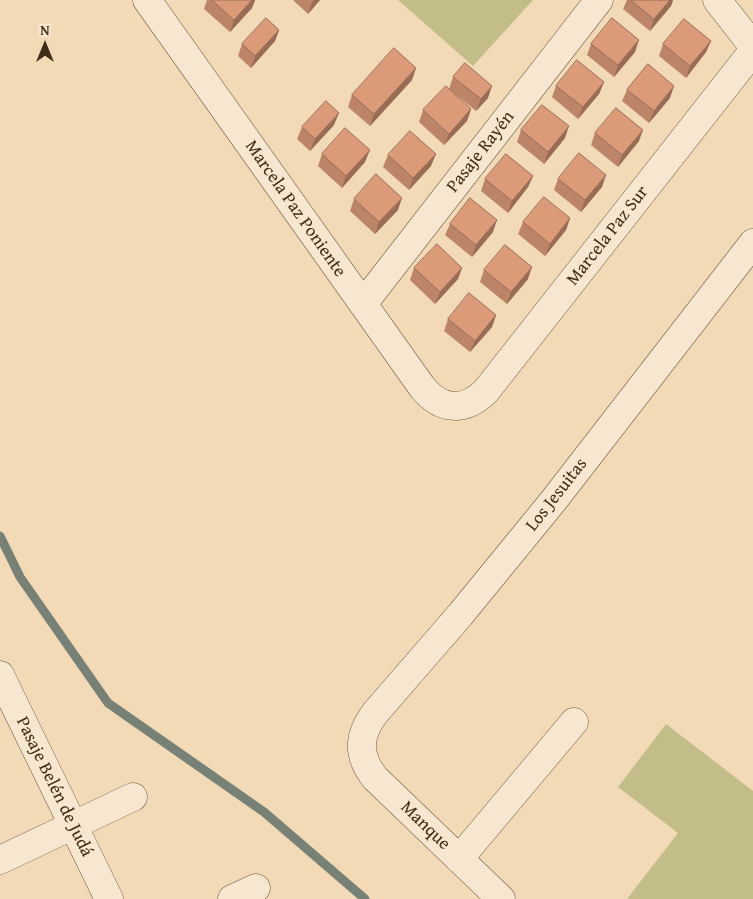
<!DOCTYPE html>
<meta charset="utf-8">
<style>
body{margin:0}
#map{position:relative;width:753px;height:899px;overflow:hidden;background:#f2dab6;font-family:"Gentium Book Plus",serif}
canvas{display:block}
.north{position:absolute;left:20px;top:20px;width:50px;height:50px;-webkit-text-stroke:4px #f7e7d0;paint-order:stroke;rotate:0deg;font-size:14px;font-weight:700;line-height:20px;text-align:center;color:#412e17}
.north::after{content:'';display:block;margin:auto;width:18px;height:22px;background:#412e17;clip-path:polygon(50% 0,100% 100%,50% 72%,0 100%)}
</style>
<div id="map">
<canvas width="753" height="899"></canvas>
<div class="north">N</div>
</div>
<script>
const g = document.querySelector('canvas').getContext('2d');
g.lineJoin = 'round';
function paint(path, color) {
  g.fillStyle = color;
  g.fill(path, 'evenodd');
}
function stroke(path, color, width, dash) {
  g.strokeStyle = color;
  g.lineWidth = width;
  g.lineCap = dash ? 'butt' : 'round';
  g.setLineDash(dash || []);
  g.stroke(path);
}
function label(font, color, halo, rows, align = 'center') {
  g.font = font + ' "Gentium Book Plus",serif';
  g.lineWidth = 4.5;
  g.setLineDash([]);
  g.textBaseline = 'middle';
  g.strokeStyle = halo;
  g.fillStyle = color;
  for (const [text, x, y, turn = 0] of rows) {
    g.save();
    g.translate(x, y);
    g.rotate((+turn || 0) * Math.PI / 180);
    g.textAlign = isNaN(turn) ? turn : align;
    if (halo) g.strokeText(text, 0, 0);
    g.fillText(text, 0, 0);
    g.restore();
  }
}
paint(new Path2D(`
 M398,0h135l-60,66z
 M666,724l87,67v108h-126l51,-66 -60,-46z`), '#c2bd89');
stroke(new Path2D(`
 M0,536l20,41 88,126 156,109 101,87`), '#788176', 9);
const minor = new Path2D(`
 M147,0l275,387c19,24 43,25 64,4l267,-340
 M717,0l36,46
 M363,304l236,-304
 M0,675l109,224
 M459,859l115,-137
 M0,860l133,-63
 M232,899l24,-11
 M501,899l-126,-121c-18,-23 -17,-42 0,-65l85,-98 94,-115 199,-257`);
stroke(minor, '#6d593f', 29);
stroke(minor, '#f7e7d0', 28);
paint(new Path2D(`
 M207,0h48l-3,8 -22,24 -26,-23z
 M293,0h27l-12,14z
 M627,0h46l-2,6 -21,25 -27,-22z
 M279,30l-4,11 -24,27 -13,-12 4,-12z
 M711,41l-5,11 -20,26 -27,-22 4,-12z
 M591,44l44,8 -21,25 -27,-22z
 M453,77l35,21 -12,13 -27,-22z
 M412,80l-42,46 -22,-19 4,-12z
 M604,82l-5,12 -21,25 -26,-22 4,-11z
 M627,90l43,8 -21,25 -27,-22z
 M471,109l-4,12 -23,24 -25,-23 4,-12z
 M334,125l-24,26 -13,-12 5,-12z
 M521,130l44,8 -21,26 -27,-22z
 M595,133l44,8 -21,26 -27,-22z
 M322,154l43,8 -23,26 -24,-22z
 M388,155l43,11 -22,24 -26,-23z
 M533,176l-5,11 -20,26 -27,-22 4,-12z
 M558,179l44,8 -21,25 -27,-22z
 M354,199l44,11 -23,24 -25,-23z
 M570,218l-4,12 -21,26 -27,-22 5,-12z
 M450,224l43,8 -21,25 -27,-22z
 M414,268h48l-4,11 -23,25 -25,-24z
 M484,270l44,9 -21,25 -27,-22z
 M496,315l-4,12 -22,25 -26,-21 4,-12z`), '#bc8568');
paint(new Path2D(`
 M252,0h3l-3,8 -22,24 4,-12z
 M314,0h6l-12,14 4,-12z
 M670,0h3l-2,6 -21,25 4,-12z
 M279,30l-4,11 -24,27 4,-12z
 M639,40l-4,12 -21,25 4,-12z
 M711,41l-5,11 -20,26 4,-12z
 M416,68l-4,12 -42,46 4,-12z
 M604,82l-5,12 -21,25 5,-12z
 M492,86l-4,12 -12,13 5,-12z
 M674,86l-4,12 -21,25 5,-12z
 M471,109l-4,12 -23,24 5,-11z
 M339,113l-5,12 -24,26 5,-12z
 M569,126l-4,12 -21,26 4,-12z
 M643,130l-4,11 -21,26 4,-12z
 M370,150l-5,12 -23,26 4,-12z
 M436,154l-5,12 -22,24 4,-12z
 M606,175l-4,12 -21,25 4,-12z
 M533,176l-5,11 -20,26 4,-12z
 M402,198l-4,12 -23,24 4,-12z
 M570,218l-4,12 -21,26 5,-12z
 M497,220l-4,12 -21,25 4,-12z
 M532,267l-4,12 -21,25 4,-12z
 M462,268l-4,11 -23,25 5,-12z
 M496,315l-4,12 -22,25 5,-11z`), '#996c55');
const building = new Path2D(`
 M212,0h40l-18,20z
 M631,0h39l-16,19z
 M266,18l13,12 -24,26 -13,-12z
 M612,18l27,22 -21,25 -27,-21z
 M684,19l27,22 -21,25 -27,-22z
 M394,48l22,20 -42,46 -22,-19z
 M577,60l27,22 -21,25 -27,-21z
 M465,63l27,23 -11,13 -28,-22z
 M648,64l26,22 -20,25 -27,-21z
 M446,86l25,23 -22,25 -26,-24z
 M326,101l13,12 -24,26 -13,-12z
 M542,105l27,21 -21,26 -27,-22z
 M616,108l27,22 -21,25 -27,-22z
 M345,128l25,22 -24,26 -24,-22z
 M410,131l26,23 -23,24 -25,-23z
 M579,153l27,22 -21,25 -27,-21z
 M506,154l27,22 -21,25 -27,-22z
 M376,174l26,24 -23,24 -25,-23z
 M544,197l26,21 -20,26 -27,-22z
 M470,198l27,22 -21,25 -26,-21z
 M437,244l25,24 -22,24 -26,-24z
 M505,245l27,22 -21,25 -27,-22z
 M469,293l27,22 -21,26 -27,-22z`);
paint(building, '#db9b79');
stroke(building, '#996c55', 1);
label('18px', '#412e17', '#f7e7d0', [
 ["Pasaje Rayén",481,152,-52],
 ["Marcela Paz Poniente",295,209,55],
 ["Marcela Paz Sur",608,236,-52],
 ["Los Jesuitas",557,495,-52],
 ["Pasaje Belén de Judá",54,787,64],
 ["Manque",425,826,44]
]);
</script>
